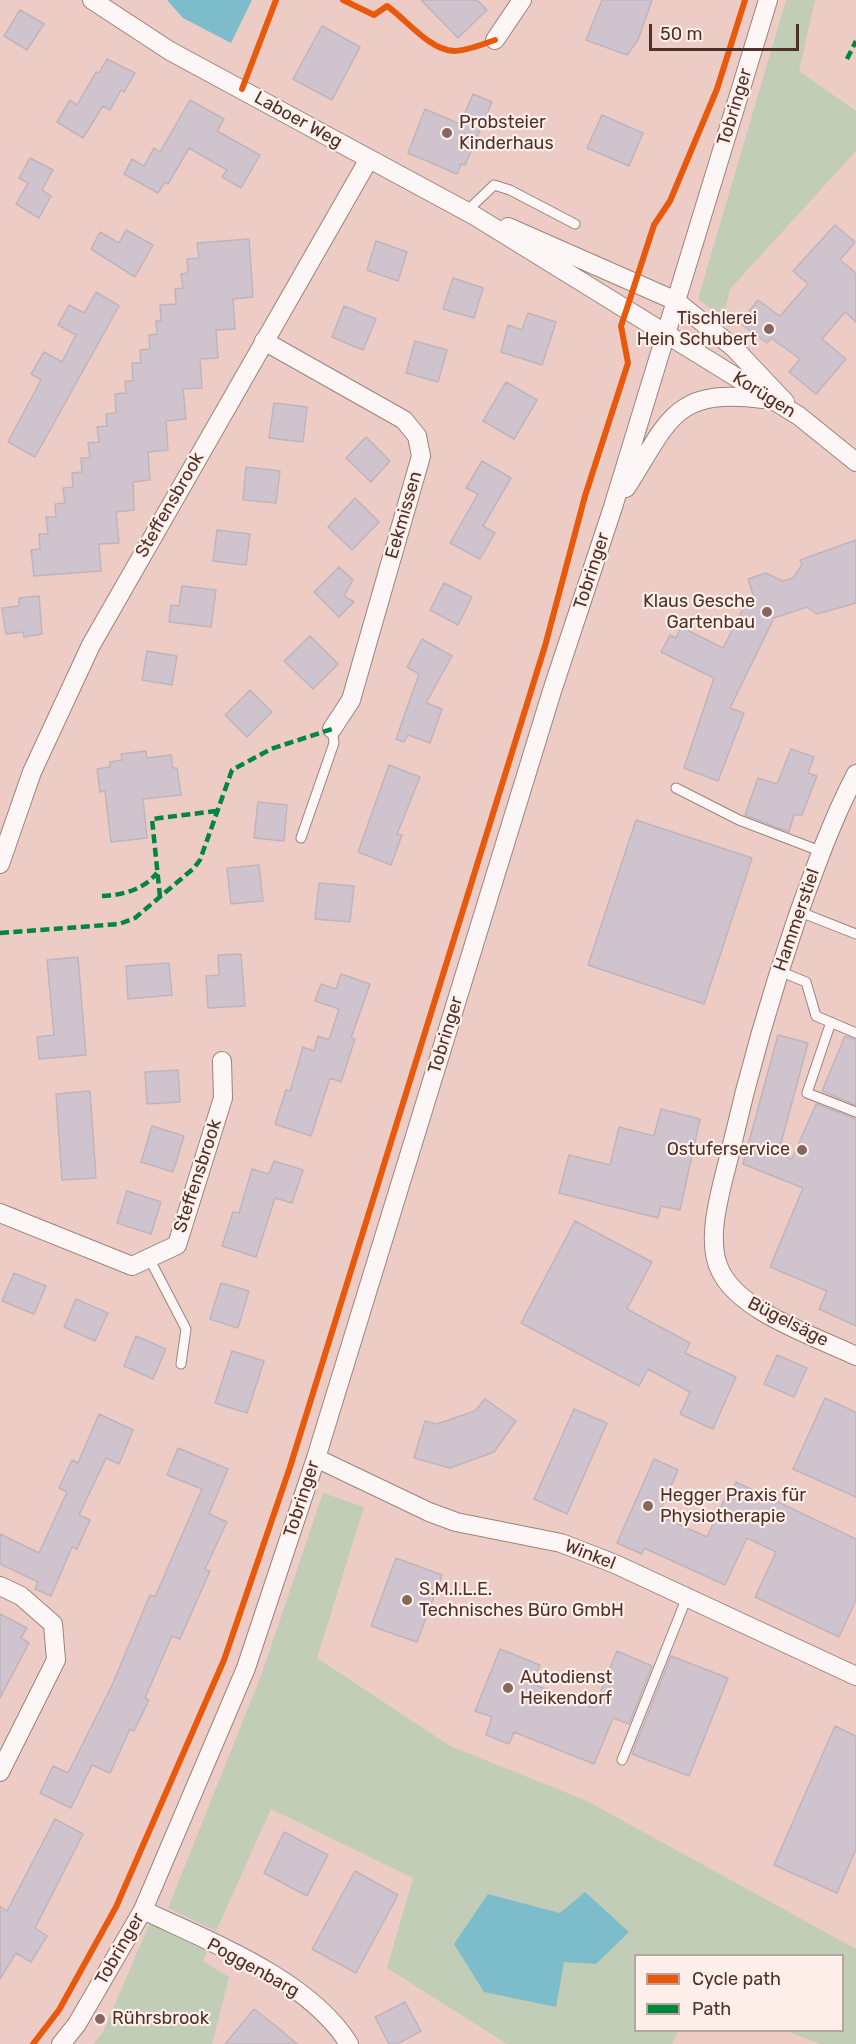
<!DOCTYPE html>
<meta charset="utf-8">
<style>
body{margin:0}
#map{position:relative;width:856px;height:2044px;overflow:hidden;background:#ecccc4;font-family:Rubik,sans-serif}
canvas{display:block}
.legend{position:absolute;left:634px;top:1954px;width:210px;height:78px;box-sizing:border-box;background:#ffefeb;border:2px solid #b8a39d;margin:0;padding:8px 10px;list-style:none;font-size:18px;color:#4e3129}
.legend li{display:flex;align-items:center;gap:12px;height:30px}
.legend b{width:30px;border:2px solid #b8a39d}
.scale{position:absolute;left:649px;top:24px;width:150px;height:27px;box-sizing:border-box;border:3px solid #4e3129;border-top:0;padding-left:8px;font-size:18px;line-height:21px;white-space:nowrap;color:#4e3129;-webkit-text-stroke:4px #ffefeb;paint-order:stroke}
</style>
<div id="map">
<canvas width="856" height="2044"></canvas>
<ul class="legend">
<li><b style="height:8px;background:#e8590c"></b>Cycle path</li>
<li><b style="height:8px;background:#00873e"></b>Path</li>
</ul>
<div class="scale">50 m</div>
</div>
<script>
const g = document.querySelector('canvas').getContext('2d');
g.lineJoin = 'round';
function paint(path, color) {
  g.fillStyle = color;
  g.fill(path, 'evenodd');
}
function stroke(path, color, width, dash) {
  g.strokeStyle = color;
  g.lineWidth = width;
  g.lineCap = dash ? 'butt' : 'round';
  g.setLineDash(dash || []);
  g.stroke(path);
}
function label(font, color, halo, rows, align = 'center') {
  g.font = font + ' Rubik,sans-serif';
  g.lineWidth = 4.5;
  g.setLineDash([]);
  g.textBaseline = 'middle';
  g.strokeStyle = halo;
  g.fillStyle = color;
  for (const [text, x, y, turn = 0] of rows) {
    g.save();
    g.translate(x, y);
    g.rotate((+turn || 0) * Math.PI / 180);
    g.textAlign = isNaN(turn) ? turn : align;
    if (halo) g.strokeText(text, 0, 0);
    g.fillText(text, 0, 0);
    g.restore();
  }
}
paint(new Path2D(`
 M786,0h29l-16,71 57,40v40l-126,138 -7,29 -25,-19z
 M323,1493l41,14 -47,151 133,88 137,55 269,148v95h-36l-33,-13 55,-1v-74h-206v74l42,1 -6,13h-165l-120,-76 26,-90 -142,-69 -55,122 -48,-23 94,-235zM489,1894l71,19 -106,31z
 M151,1920l57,29 -5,12 26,16 -17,67h-119l10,-12z`), '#c1cdb7');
paint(new Path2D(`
 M167,0h85l-21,43 -48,-25z
 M585,1892l44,40 -33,32 -32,-2 -8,45 -72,-15 -30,-48 34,-50 72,19z`), '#7dbcca');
const building = new Path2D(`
 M421,0h56l10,10 -29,28z
 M602,0h50l-14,40 -11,15 -41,-15z
 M20,10l24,14 -17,26 -23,-14z
 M322,26l38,21 -28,53 -39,-21z
 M107,59l28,14 -11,19 -3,-2 -11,20 -7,-4 -20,32 -26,-16 13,-22 7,5 19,-33 3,1z
 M473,94l19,8 -27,63 -4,-1 -4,10 -49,-21 17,-44 35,15z
 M190,100l34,19 -7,12 43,24 -19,33 -19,-11 5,-7 -38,-22 -21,36 -3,-2 -7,11 -34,-19 8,-15 12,7 10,-18 6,4z
 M602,115l41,18 -14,33 -42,-18z
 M30,158l23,12 -11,20 9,6 -12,22 -23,-14 12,-21 -9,-5z
 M835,225l20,17 -15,18 16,13v49l-11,-10 -23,27 24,20 -30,35 -27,-22 11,-13 -29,-21 -4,5 -27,-20 18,-23 22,16 28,-32 -15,-13z
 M126,230l27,15 -18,32 -44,-28 9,-17 19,11z
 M249,239l4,58 -20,2 2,30 -19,1 2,28 -18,1 2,29 -19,1 3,30 -20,2 2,29 -20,2 2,28 -17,2 1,28 -18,2 3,31 -20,1 2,27 -67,5 -3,-26 9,-1 -1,-15h9l-2,-17h10l-1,-13 10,-1 -2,-15 10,-1 -1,-14 10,-1 -1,-14h9l-2,-15 11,-1 -2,-15 10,-1 -1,-12 10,-1 -1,-19 11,-1 -1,-12h8l-1,-18h9l-1,-13 10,-1 -1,-14 8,-1 -1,-13h5l-1,-16 16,-1 -1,-15 8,-1 -2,-14 7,-1 -1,-14 12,-1 -2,-15z
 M376,241l31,11 -9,29 -31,-11z
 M453,278l30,10 -9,30 -31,-9z
 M96,292l23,14 -84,151 -27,-15 33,-62 -10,-6 13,-22 18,10 14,-27 -18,-10 11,-20 15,8z
 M344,306l32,13 -13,31 -31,-13z
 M528,313l28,9 -14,43 -41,-13 7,-27 14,5z
 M415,341l32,9 -9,32 -32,-9z
 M506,382l31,18 -23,39 -31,-18z
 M274,403l33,4 -4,35 -34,-4z
 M366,437l24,24 -19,21 -25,-24z
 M482,461l29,17 -28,48 12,7 -15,26 -30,-16 28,-49 -12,-6z
 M246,467l34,4 -4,32 -33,-3z
 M355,498l24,24 -27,28 -24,-23z
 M217,530l33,4 -4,31 -33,-4z
 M856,540v63l-39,11 -10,-7 -33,11 -44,90 14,5 -26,68 -34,-13 30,-90 -53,-26 9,-17 6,3 5,-11 42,21 21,-41 12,-4 -8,-24 18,-6 16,8 11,-3 9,-13 -2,-5z
 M339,567l14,13 -9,16 10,6 -15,15 -25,-25z
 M444,583l28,14 -14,28 -28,-15z
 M182,586l34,4 -5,37 -42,-5 2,-17 8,1z
 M39,596l3,38 -18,3 -1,-5 -17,2 -4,-26 17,-2v-8z
 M310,636l28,28 -25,25 -29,-28z
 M422,639l30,17 -26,47 16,6 -12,34 -22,-8 -4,7 -8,-3 23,-65 -12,-7z
 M147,651l30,5 -5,29 -30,-5z
 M250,690l22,22 -25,25 -22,-22z
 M791,749l23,8 -6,16 9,3 -15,39h-8l-5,17 -44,-17 13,-37 19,6z
 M146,751l1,7 24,-3 2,13h4l4,27 -38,4 4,39 -36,4 -6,-51 -5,1 -3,-23 13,-2v-5l12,-2 -1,-6z
 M389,765l31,12 -23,57 5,1 -11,30 -33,-13z
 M258,802l29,3 -3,36 -30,-3z
 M636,820l116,38 -48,146 -116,-39z
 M259,865l4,36 -32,3 -4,-36z
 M319,883l35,3 -4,36 -35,-3z
 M241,954l4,52 -37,2 -2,-32 13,-1 -1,-20z
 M78,957l8,98 -47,4 -2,-22 17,-2 -7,-75z
 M169,963l3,32 -44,4 -2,-33z
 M341,974l29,10 -19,54 4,1 -14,43 -11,-4 -19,58 -36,-12 11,-34 4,1 13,-44 11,4 4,-15 11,4 10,-31 -24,-8 6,-17 15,5z
 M778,1035l30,8 -30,111 14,5 24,-55 40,15v207l-37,-17 8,-18 -57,-24 33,-79 -60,-24z
 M845,1036l11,4v65l-34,-14z
 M178,1070l2,32 -33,2 -2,-32z
 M90,1091l6,87 -34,2 -6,-86z
 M661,1109l39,10 -20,91 -19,-4 -3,12 -99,-25 10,-38 41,10 9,-38 35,9z
 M152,1126l32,10 -11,36 -32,-10z
 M274,1161l29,9 -11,33 -17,-5 -19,59 -34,-11 11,-34 6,1 13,-44 17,5z
 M127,1191l34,11 -10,32 -34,-11z
 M575,1221l77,41 -25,47 63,34 -5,10 51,24 -23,52 -33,-15 10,-22 -42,-23 -9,17 -118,-63z
 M14,1273l32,13 -12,28 -32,-13z
 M221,1283l28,8 -11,37 -28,-9z
 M76,1299l32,14 -13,28 -31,-14z
 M136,1336l30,13 -13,30 -29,-13z
 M232,1351l32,10 -17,52 -32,-10z
 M777,1355l30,13 -13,29 -30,-13z
 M825,1398l31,14v85l-63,-28z
 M485,1399l31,22 -22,31 -44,16 -36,-10 11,-37 12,3 38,-13z
 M574,1409l33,14 -40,91 -33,-15z
 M99,1414l34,16 -14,34 -13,-6 -27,57 11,5 -13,29 -5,-2 -21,49 -16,-7 3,-7 -38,-18v-30l39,19 28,-61 -8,-4 13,-28 6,3z
 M178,1448l50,21 -19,45 18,8 -22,47 5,2 -11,25 -19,43 -8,-3 -27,62 4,2 -15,31 -4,-2 -20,44 -18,-8 -21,43 -31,-15 13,-27 15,7 45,-90 37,-88 5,2 47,-108 -35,-14z
 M654,1459l24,11 -20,45 49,22 21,-45 3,1 5,-11 120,57v61l-17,37 -84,-40 21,-45 -29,-14 -22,47 -81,-37 -2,6 -25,-11z
 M396,1558l46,17 -25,67 -46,-16z
 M0,1614l27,14 -6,10 8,5 -29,55z
 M500,1649l40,16 -7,19 61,24 23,-57 35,15 -23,58 -16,-6 -19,46 -80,-32 -5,12 -23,-9 6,-18 -17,-6z
 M671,1656l57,22 -39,98 -57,-22z
 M835,1726l21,10v113l-19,44 -63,-28z
 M55,1819l28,15 -48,94 12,8 -16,26 -15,-9 -16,26v-73l7,5z
 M284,1832l44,23 -21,41 -43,-23z
 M355,1871l43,24 -42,78 -44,-24z
 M405,2002l16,29 -24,13h-8l-14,-27z
 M254,2009l27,21 16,14h-72z`);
paint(building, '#cfc4cd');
stroke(building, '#c0b4bc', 1.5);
const service = new Path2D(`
 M467,211l27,-26 16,5 65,34
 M676,788l63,32 81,31
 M301,838l33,-95 -2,-14
 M800,912l56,22
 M779,971l27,11 10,34 40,17
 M831,1022l-24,71 49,19
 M149,1258l37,71 -5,35
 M622,1760l65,-163`);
const minor = new Path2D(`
 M92,0l78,51 305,165 324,200 57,46
 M495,40l27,-40
 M508,227l168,74 58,47 51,54
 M264,341l140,79 13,16 4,20 -70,244 -19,29
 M626,488c43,-67 47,-101 137,-89
 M856,774c-24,46 -41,94 -59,144 -26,76 -48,152 -66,231 -8,34 -27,89 -11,121 19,42 95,66 136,86
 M0,864l32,-92 59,-127 278,-486
 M0,1213l132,53 45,-21 46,-147 -1,-37
 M316,1458l113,54 27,10 105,21 54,21 241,112
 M0,1586l21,10 32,28 3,36 -56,112
 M143,1910c67,32 166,69 206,134
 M61,2044l16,-20 66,-114 103,-242 70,-210 236,-767 61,-184 155,-507`);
stroke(service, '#9d837c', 11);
stroke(minor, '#9d837c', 20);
stroke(service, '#fcf7f6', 9);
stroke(minor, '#fcf7f6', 18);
stroke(new Path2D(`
 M847,59l9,-18
 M102,896c21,-1 41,-6 55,-23
 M160,897l-8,-78 64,-8
 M0,933l119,-9 16,-6 59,-50 6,-8 32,-90 39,-21 61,-20`), '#00873e', 4.5, [9, 4.5]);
stroke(new Path2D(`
 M343,0l31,15 13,-9c19,13 42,44 67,45 13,0 29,-7 41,-11
 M242,89l34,-89
 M33,2044l26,-34 57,-103 108,-247 66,-193 255,-821 40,-150 43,-133 -7,-37 6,-18 27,-83 16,-24 47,-112 28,-89`), '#e8590c', 6);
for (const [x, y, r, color] of [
 [447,133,6,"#85675f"],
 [769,329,6,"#85675f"],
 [767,612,6,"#85675f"],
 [802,1150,6,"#85675f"],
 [648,1506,6,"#85675f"],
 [407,1600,6,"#85675f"],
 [508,1688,6,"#85675f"],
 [100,2019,6,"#85675f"]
]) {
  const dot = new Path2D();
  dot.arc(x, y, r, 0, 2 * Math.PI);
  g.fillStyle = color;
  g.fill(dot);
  stroke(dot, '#ffefeb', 2);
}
label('18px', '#4e3129', '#ffefeb', [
 ["Tobringer",735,107,-73],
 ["Laboer Weg",298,120,29],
 ["Korügen",764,395,32],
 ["Steffensbrook",170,505,-60],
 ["Eekmissen",404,515,-74],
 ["Tobringer",592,571,-72],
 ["Hammerstiel",797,920,-71],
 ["Tobringer",446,1035,-73],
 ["Steffensbrook",198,1176,-72],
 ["Bügelsäge",788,1322,27],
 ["Tobringer",302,1499,-72],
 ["Winkel",590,1555,21],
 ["Tobringer",120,1949,-60],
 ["Poggenbarg",253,1968,29]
]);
label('18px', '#4e3129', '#ffefeb', [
 ["Probsteier",459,123],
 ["Kinderhaus",459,144],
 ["Tischlerei",757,319,"right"],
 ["Hein Schubert",757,340,"right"],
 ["Klaus Gesche",755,602,"right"],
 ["Gartenbau",755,623,"right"],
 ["Ostuferservice",790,1150,"right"],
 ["Hegger Praxis für",660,1496],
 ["Physiotherapie",660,1517],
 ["S.M.I.L.E.",419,1590],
 ["Technisches Büro GmbH",419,1611],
 ["Autodienst",520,1678],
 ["Heikendorf",520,1699],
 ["Rührsbrook",112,2019]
], 'left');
</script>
